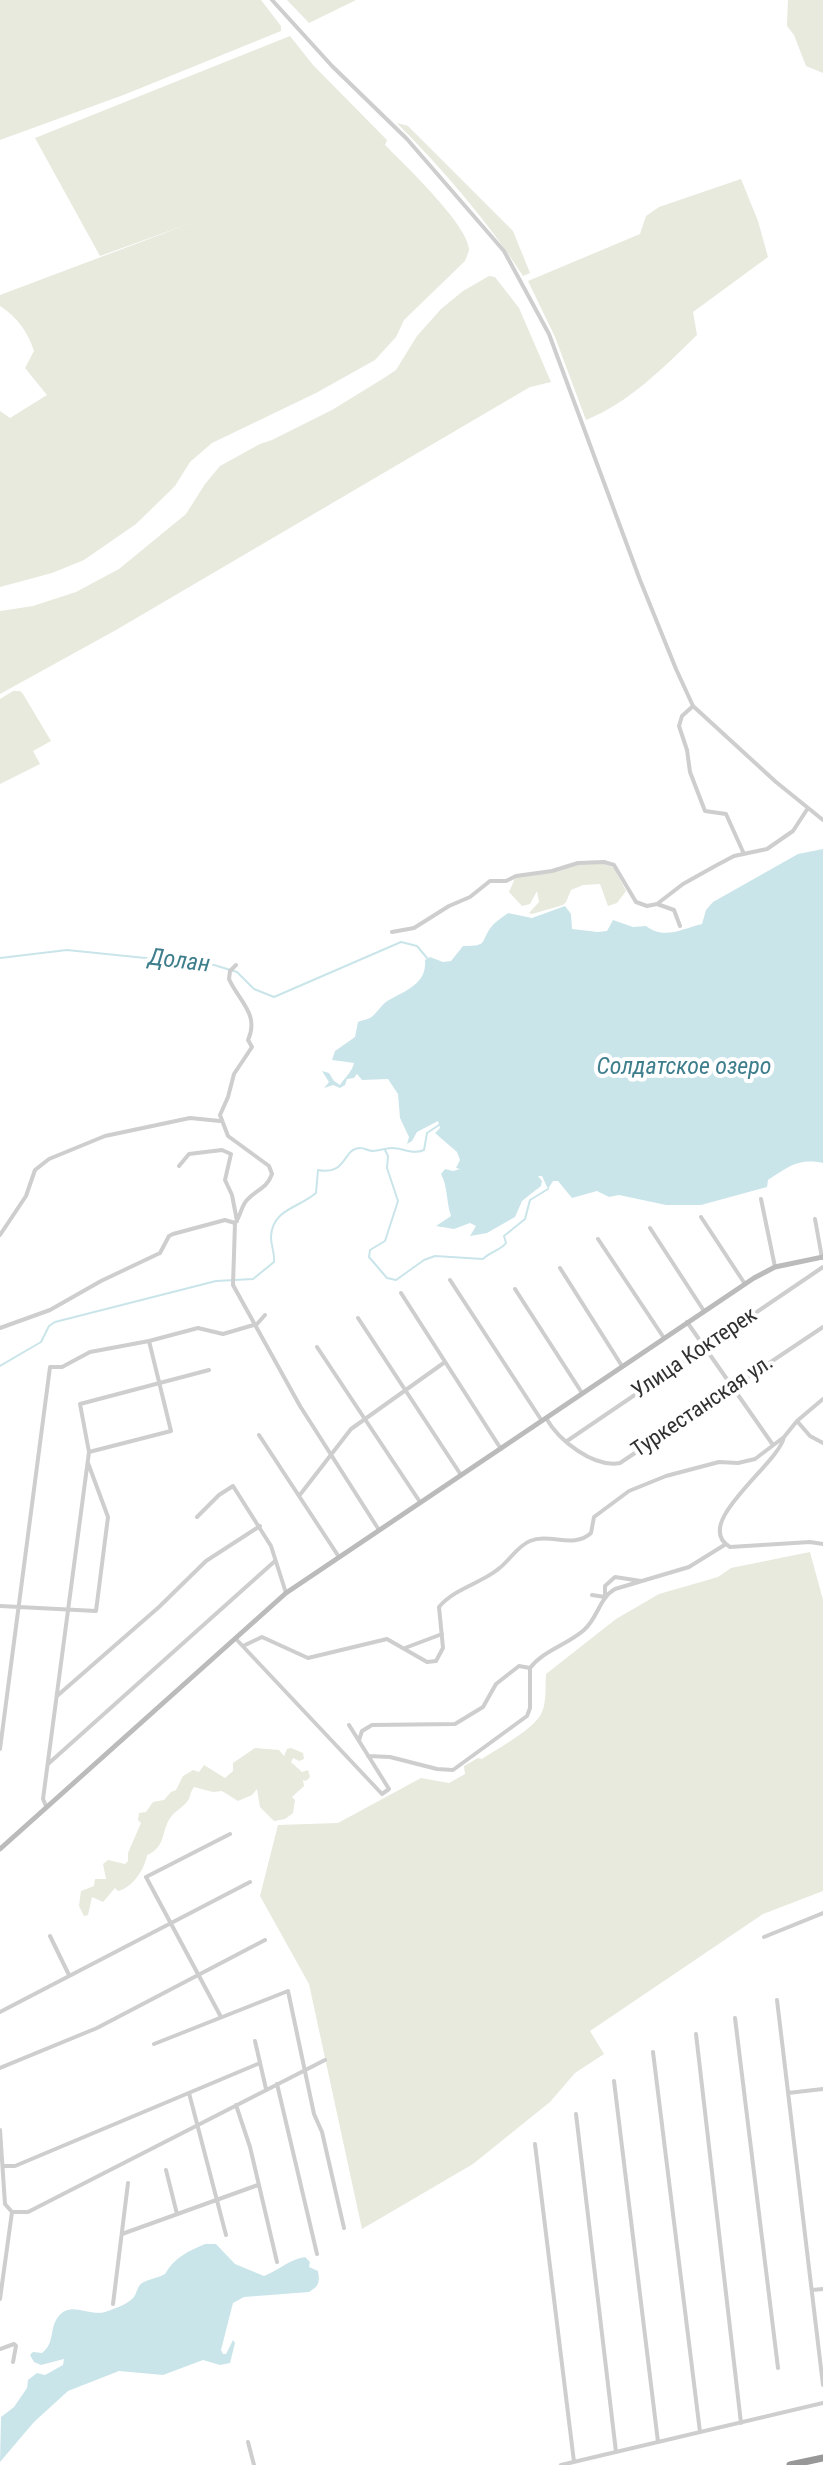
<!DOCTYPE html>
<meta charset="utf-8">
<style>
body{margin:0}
canvas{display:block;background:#fff}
</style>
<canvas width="823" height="2465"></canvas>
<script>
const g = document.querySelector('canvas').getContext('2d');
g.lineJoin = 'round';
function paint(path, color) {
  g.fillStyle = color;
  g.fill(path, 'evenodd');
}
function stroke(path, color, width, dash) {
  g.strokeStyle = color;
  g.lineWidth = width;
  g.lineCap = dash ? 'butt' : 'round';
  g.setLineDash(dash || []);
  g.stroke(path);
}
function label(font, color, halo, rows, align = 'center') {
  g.font = font + ' "Roboto Condensed",sans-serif';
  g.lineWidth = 8;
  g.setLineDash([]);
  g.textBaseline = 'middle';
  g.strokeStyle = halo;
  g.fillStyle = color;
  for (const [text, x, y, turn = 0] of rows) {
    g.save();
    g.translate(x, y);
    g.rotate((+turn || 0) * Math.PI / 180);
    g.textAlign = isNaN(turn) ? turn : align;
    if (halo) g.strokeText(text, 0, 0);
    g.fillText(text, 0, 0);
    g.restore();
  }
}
paint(new Path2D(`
 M0,0h261l20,26v5l-155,63 -126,46z
 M287,0h69l-47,23z
 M788,0h35v73l-17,-7 -12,-31 -7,-9z
 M290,36l23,29 74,75 -2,5c18,18 83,80 84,104 0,3 -3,9 -4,12l-61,59 -8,17 -21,23 -59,33 -104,50 -22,19 -15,24 -39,38 -52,36 -32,13 -52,14v-176l10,7 37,-23 -22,-27 9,-17c-6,-19 -17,-34 -34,-45v-11l194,-73 -94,34 -65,-118z
 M397,123l11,3 105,105 17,42 -7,3c-36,-56 -79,-105 -126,-153z
 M741,179l17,42 10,36 -75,55 4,23c-33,32 -68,68 -111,85l-31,-83 -27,-56 112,-47 6,-18 13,-9z
 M489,276l6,1 24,31 32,74 -21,5 -414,243 -116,64v-83l33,-5 43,-14 43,-23 67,-55 19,-30 15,-18 40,-22 12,-4 60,-30 52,-32 12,-8 21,-34 24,-27 22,-18z
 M13,691h7l3,3 28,47 -18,10 7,13 -40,20v-85z
 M579,864h25l10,4 12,23 -9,12 -9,3 -8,-22 -17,1 -12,5 -5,12 -3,3 -31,9 -3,-1 10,-11 -2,-11 -7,13 -8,2 -13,-14 6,-14z
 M810,1552l13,48v291l-60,23 -173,117 14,23 -29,19 -25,29 -77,62 -111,65 -53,-245 -49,-88 18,-71 60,-2 83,-45 28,5 16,-9 -1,-8 14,-8 4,1c16,-11 53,-30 60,-47 5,-12 3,-26 4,-38l70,-55 43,-25 59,-17 13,-9z
 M255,1748l24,2 5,6 3,-7 4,-1 12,5 1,6 -5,2 -6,-3 -2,4 11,10 6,-2 2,7 -4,4 -3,-1 1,6 -12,11 3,3 -2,13 -8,6 -11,2 -14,-14 -3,-18 -5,6 -14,6 -16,-10 -9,1 -19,-5c-3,4 -4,8 -5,12 -4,7 -14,12 -19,19 -9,14 -4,29 -23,37 -2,14 -15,33 -29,36l-3,-3 -12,14 -11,-5 -4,18 -4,1 -5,-10 2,-15 13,-5 1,-7h11l-3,-15 5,-4 17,4 3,-3v-8l13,-30 -3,-3 1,-7 7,-1 7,-10 11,-2 7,-8 5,-2 7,-14 10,-6 6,2 5,-7 21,13 8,-7v-8z`), '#e7eadd');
paint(new Path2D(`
 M823,849v314c-26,-5 -34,4 -55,17l-1,7 -66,18h-35l-47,-10 -10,2 -12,-6 -25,7 -14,-17h-5l-5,8 -6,-13h-4l4,5 -1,5 -19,15 -7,16 -28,16 -17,3 6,-10 -6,-3 -16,6 -18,-3 15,-10c-5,-14 -3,-29 -10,-42l4,-5 8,2 7,-2 -4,-1 4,-8 -3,-8 -22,-19 5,-5 -2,-7 -21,11 -5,9 -5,3 2,-7 -9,-19 -2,-24 -10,-15 -26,1 -5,-6 -3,4 -7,1 -2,6 -5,3 -7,-3 -9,3 5,-6 -7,-11 7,2 5,8 6,4c5,-8 12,-13 14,-22l-22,-3 3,-9 20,-14 3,-15c4,-2 8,-2 12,-4 7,-4 11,-14 19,-18 17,-10 38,-16 36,-40l5,-3 13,5 8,-1 12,-15c27,0 16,-4 29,-20 4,-5 11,-9 16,-13l24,5 33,-12 6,8 1,15 26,3 9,-1 6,-11 20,7 13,-1c19,14 35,3 56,-2l4,-14 7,-8 85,-48z
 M205,2244h11l19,20 29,12c15,-6 26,-17 41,-19l5,5 -1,5 9,4c2,12 1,15 -9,21l-65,5 -11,6 -12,47 2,4h3l7,-14 2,3 -5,20 -10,2 -17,-5 -40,15 -44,-4 -51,20 -34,31 -34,40 1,-45 13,-10 13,-19 1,-8 9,-7 8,2 18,-10 1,-6 -23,6 -7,-3 -4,-7 3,-3 9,1c15,-11 5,-29 21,-41 11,-8 28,4 42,0 9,-3 21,-7 28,-14 4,-4 4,-12 9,-15 6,-4 17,-5 23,-9 9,-16 23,-23 40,-30z`), '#cae5ea');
stroke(new Path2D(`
 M0,958l67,-8 147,15 23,7 17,17 20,8 127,-55 16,4 10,12
 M385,1150l3,6 -1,12 11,33 -13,40 -15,9 -1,7 18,21 9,2 28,-20 11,-4 48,3c7,-7 18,-9 23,-16l-2,-7 21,-17 5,-19 18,-11
 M0,1366l41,-24 8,-16 6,-4 161,-41 37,-2 21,-17c1,-9 -3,-16 -3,-25 1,-28 28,-29 45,-44l2,-23c29,6 25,-22 42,-22 5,0 8,3 13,3 6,0 12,-3 19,-3 11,0 21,7 32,2l3,-17 12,-8`), '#cae5ea', 2);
stroke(new Path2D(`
 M272,0l60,66 75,73 97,112 45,83 91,246 36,89 17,37 83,76 47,38
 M693,706l-11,10 -3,10 8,24 3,22 15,39 21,3 18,40
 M657,904l17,6 6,16
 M392,932l22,-4 35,-22 21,-9 20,-16h16l10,-5 36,-5 26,-8 26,-1 10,3 22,37 11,4 10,-2 26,-20 34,-19 17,-9 33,-7 26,-18 15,-23
 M236,965l-6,6 -1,8c9,21 31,35 19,61l4,7 -18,27 -6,23 -8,18 8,21 41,30 3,8c-5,14 -14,15 -24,25 -7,6 -7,17 -13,24l-2,62 67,121 79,124
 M179,1166l10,-12 33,-4 9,4 -6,26 7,15 5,26
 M761,1199l14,68
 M701,1217l44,67
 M815,1219l7,39
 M650,1228l54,83
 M0,1235l26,-39 9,-26 14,-11 56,-23 85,-18 30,3
 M598,1239l66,99
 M560,1268l62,98
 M450,1280l92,141
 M515,1289l67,104
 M401,1293l100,156
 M358,1318l103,157
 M687,1322l86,123
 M0,1328l50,-18 51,-29 59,-28 9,-17 4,-2 52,-14 10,3
 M317,1347l103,155
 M546,1418c13,23 48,50 74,45l203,-136
 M797,1421l13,15 13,7
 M259,1435l80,122
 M784,1437c-5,27 -94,87 -54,110l80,-5 13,2
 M567,1441l256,-174
 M89,1452l82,-21 -22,-90
 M299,1496l52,-67 94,-67
 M197,1517l22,-22 14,-9 38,60 15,47
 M592,1595l13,2v-11l10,-9 26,4
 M0,1606l96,5 12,-94 -20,-54
 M236,1639l146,155 7,-5 -40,-64
 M243,1646l19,-9 46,21 79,-19 40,23 9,-1 7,-13 -4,-41c15,-18 40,-23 58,-37 12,-8 20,-24 33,-29 20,-8 44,8 61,-8l3,-16 35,-26 37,-15 53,-14 19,1 17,-4 29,-22 13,-16 26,-22
 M405,1648l37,-14
 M57,1696l102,-89 47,-46 54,-35
 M359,1740l3,-9 10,-6 83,-1 28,-17 13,-23 23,-18 11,2
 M0,1749l50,-382h12l28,-15 59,-11 49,-13 25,6 34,-10 8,-9
 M368,1756l22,1 47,12 16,1 74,-54 3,-8v-40c14,-18 37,-23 54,-38 14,-12 15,-32 31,-41l74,-22 37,-23
 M48,1764l227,-203
 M46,1806l-3,-7 46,-347 -9,-48 129,-34
 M50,1936l19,39
 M764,1937l59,-24
 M777,2000l46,385
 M0,2012l250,-130
 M221,2017l-75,-140 84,-43
 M735,2018l43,350
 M696,2034l45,389
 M255,2041l11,48
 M154,2044l134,-53 26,123 8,18 22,96
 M653,2052l47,380
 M0,2068l97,-40 168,-88
 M614,2081l44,361
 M277,2084l40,170
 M189,2093l37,142
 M788,2093l35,-4
 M236,2105l14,42 27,115
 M576,2114l40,338
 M0,2130l5,74 7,8h16l297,-152
 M535,2144l39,318
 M3,2166h12l245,-103
 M166,2170l11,44
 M122,2234l136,-49
 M812,2290l11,-1
 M0,2299l12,-87
 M113,2304l15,-121
 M0,2349l14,-5 2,2 -3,16
 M248,2442l6,23
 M561,2465l262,-62`), '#cecece', 4);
stroke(new Path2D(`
 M0,1849l286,-256 468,-315 21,-11 48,-10`), '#bbb', 5);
stroke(new Path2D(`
 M790,2465l33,-7`), '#989898', 7);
label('22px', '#313131', '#fff', [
 ["Улица Коктерек",695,1354,-34],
 ["Туркестанская ул.",703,1407,-34]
]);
label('italic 24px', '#3e7e8c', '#fff', [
 ["Долан",179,962,7],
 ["Солдатское озеро",684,1068]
]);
</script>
